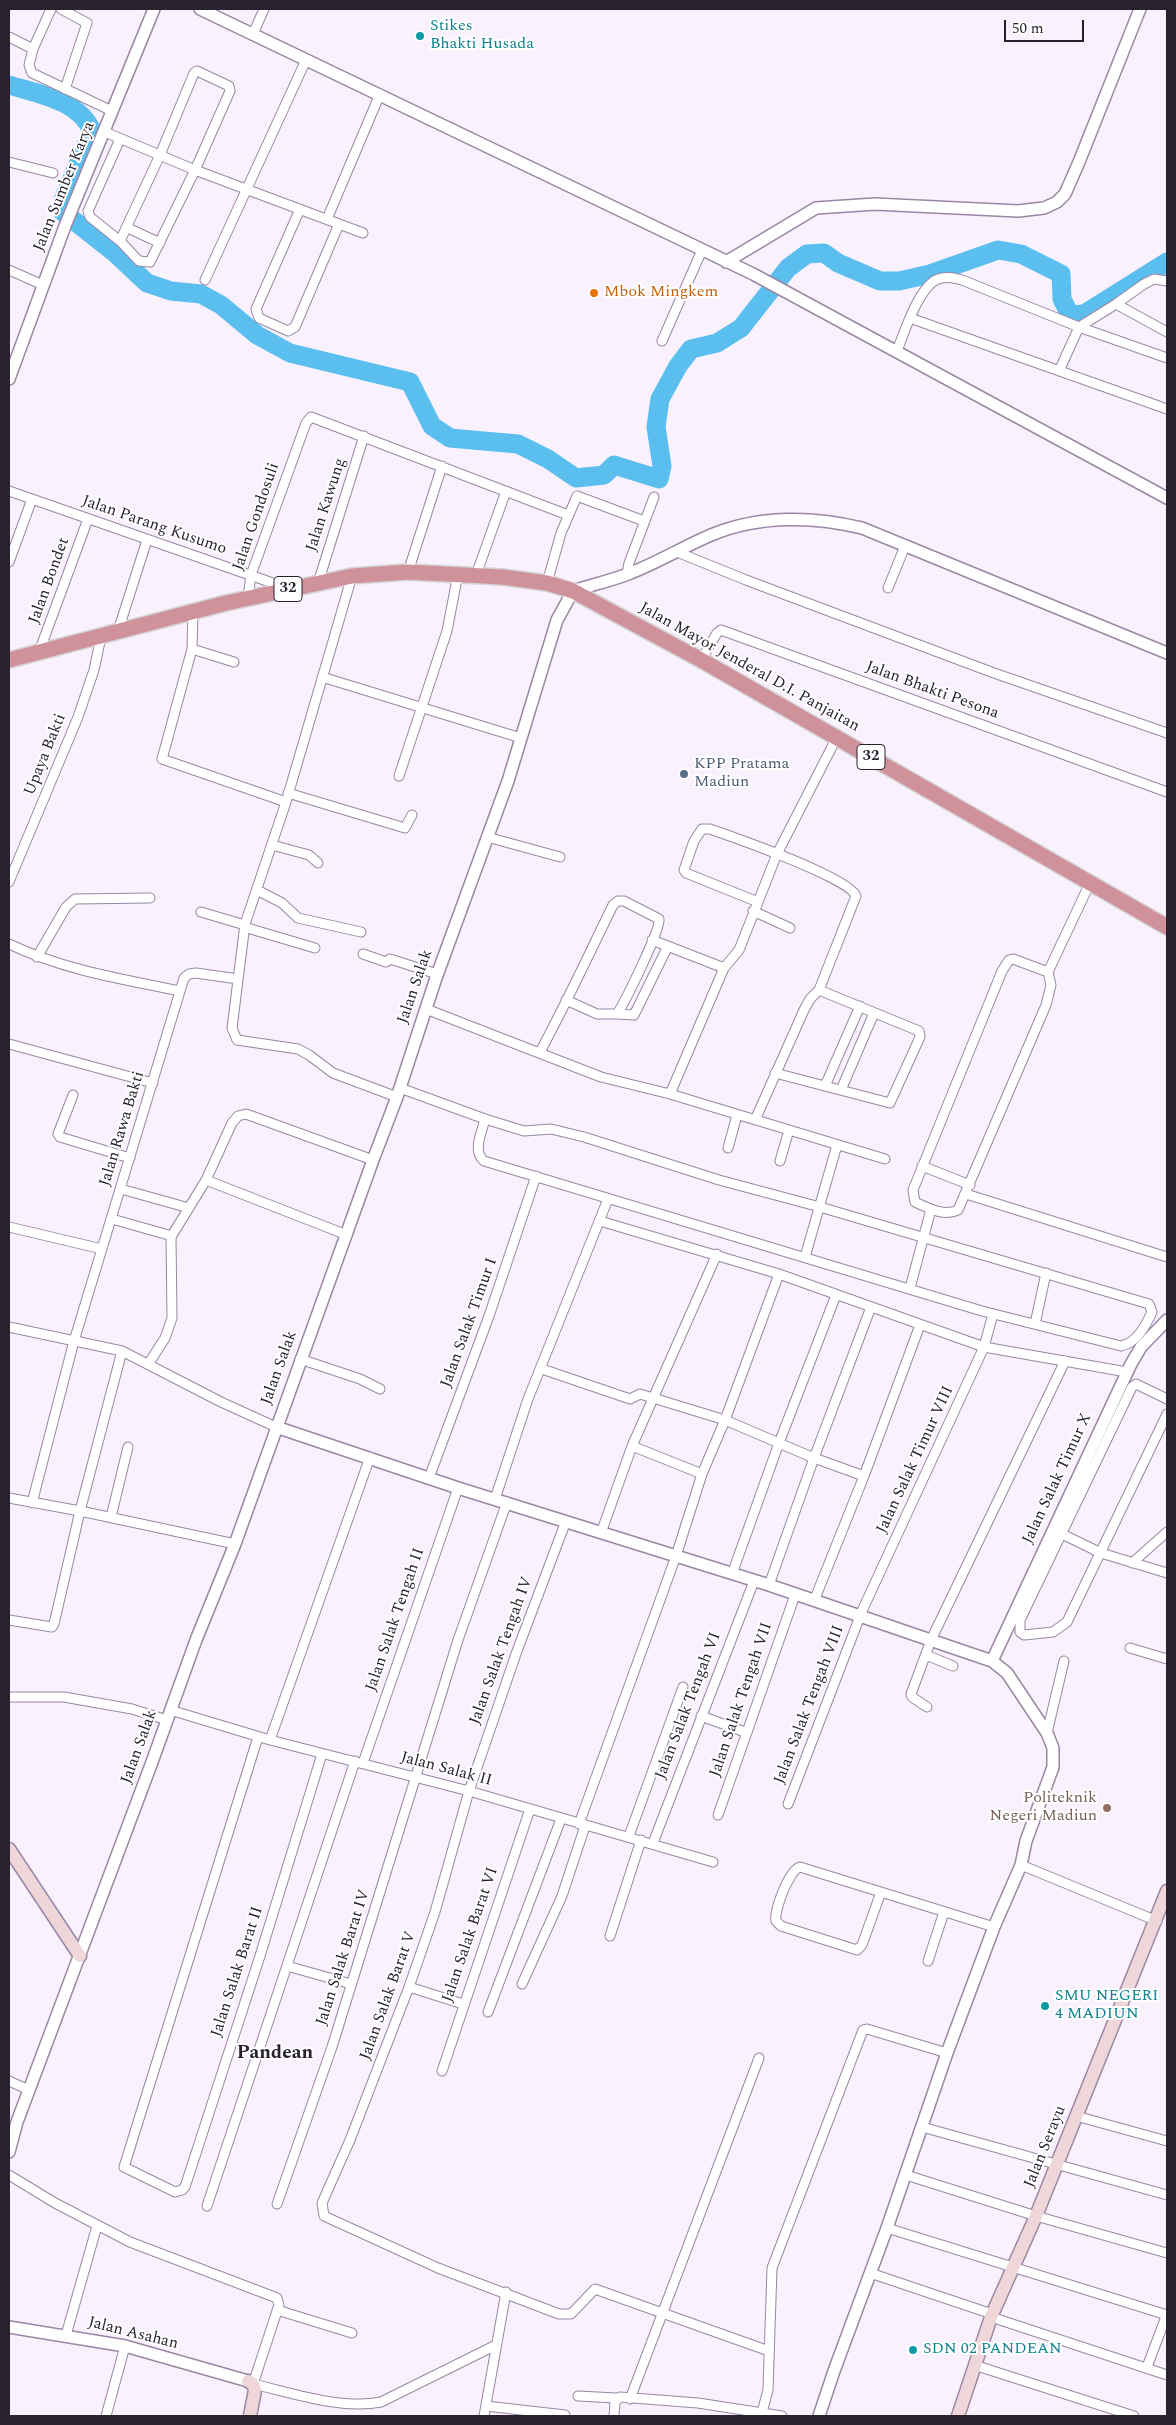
<!DOCTYPE html>
<style>
body{margin:0}
#map{position:relative;width:1176px;height:2425px;overflow:hidden;background:#f9f1fe;font-family:Spectral,serif}
canvas{display:block}
.frame{position:absolute;inset:0;border:10px solid #29222e;pointer-events:none}
.scale{position:absolute;left:1004px;top:20px;width:80px;height:22px;box-sizing:border-box;border:2px solid #29222e;border-top:0;padding-left:6px;font-size:15px;line-height:18px;white-space:nowrap;color:#29222e;-webkit-text-stroke:4px #fff;paint-order:stroke}
</style>
<div id="map">
<canvas width="1176" height="2425"></canvas>
<div class="frame"></div>
<div class="scale">50 m</div>
</div>
<script>
const g = document.querySelector('canvas').getContext('2d');
g.lineJoin = 'round';
function stroke(path, color, width, dash) {
  g.strokeStyle = color;
  g.lineWidth = width;
  g.lineCap = dash ? 'butt' : 'round';
  g.setLineDash(dash || []);
  g.stroke(path);
}
function label(font, color, halo, rows, align = 'center') {
  g.font = font + ' Spectral,serif';
  g.lineWidth = 4;
  g.setLineDash([]);
  g.textBaseline = 'middle';
  g.strokeStyle = halo;
  g.fillStyle = color;
  for (const [text, x, y, turn = 0] of rows) {
    g.save();
    g.translate(x, y);
    g.rotate((+turn || 0) * Math.PI / 180);
    g.textAlign = isNaN(turn) ? turn : align;
    if (halo) g.strokeText(text, 0, 0);
    g.fillText(text, 0, 0);
    g.restore();
  }
}
stroke(new Path2D(`
 M9,85c29,9 70,15 83,46l-29,69v12l52,41 32,30 24,8 30,3 20,11 36,30 33,18 120,29 22,44 18,12 68,6 30,15 28,19 28,-3 10,-10 45,14 3,-13 -6,-39 4,-28 18,-33 13,-17 26,-6 24,-15 47,-60 19,-14 17,-1 14,10 42,18h19l31,-7 68,-24 23,4 40,20 1,25 8,16 14,-1 83,-52`), '#5abfef', 19);
const minor = new Path2D(`
 M61,9l26,14 -22,66
 M253,34l11,-25
 M9,37l24,12 -4,16 3,8 80,38
 M33,49l18,-40
 M105,132l90,38 168,63
 M9,162l44,11
 M300,209l-44,100 3,9 29,13 7,-4 44,-103
 M327,219l53,-125
 M128,228l32,15
 M120,241l19,20 11,1 45,-92 35,-79 -1,-5 -32,-15 -3,2 -34,82 -40,86 -30,-24 -2,-6 32,-72
 M9,270l34,15
 M205,280l101,-220
 M1116,304l51,28
 M910,318l257,91
 M662,341l40,-91
 M897,351c7,-18 22,-65 41,-72 9,-3 16,-1 24,1l117,47 88,31
 M1059,371l20,-44 37,-23 28,-20 10,-5 13,2
 M9,491l278,97
 M677,552l69,28 248,93 173,60
 M9,562l23,-63
 M408,572l34,-106
 M627,574l2,-11 25,-66
 M476,575l30,-84
 M352,576l-66,226 -41,122 -13,104 5,12 61,9 11,6 24,18 64,24
 M318,583l46,-147
 M547,583l14,-50 16,-37 67,25
 M888,588l17,-42
 M248,598l3,-23 55,-152 5,-6 257,98
 M193,612l-1,37 -30,110 124,43
 M118,631l29,-91
 M192,649l42,13
 M39,652l49,-133
 M701,660l16,-27 4,-3 446,162
 M322,677l199,61
 M399,776l48,-145 11,-57
 M288,793l117,35 7,-13
 M487,837l73,20
 M272,845l37,10 9,8
 M9,882l69,-165 16,-47 7,-33
 M257,890l25,13 16,15 63,14
 M753,911l37,17
 M201,912l44,13
 M244,927l71,21
 M652,940l72,28 15,-18 38,-96 60,-117
 M9,944c55,26 112,35 171,47
 M363,954l23,8 4,-3 47,15
 M37,957l29,-50 9,-8 75,-1
 M1048,972l3,13 -5,20 -88,205c-14,7 -30,-2 -43,-8l-2,-12 89,-219 7,-11 4,-1 35,13 42,-89
 M426,1009l175,68 69,17 215,65
 M617,1014l17,1 34,-69
 M9,1044l144,39
 M540,1052c26,-48 49,-98 73,-147l5,-4h6l35,18c2,10 -34,83 -42,95h-20l-31,-14
 M775,1073l115,30 30,-66 -1,-6 -100,-41
 M825,1086l35,-80
 M400,1088l85,31c-3,13 -13,32 -1,42l498,150 139,35c16,-3 25,-21 31,-34l-3,-8 -329,-97 -101,-27 -135,-43 -33,-8 -27,2 -39,-12
 M841,1090l33,-77
 M670,1094l54,-126
 M73,1095l-15,39 2,3 70,21
 M755,1120l49,-110 6,-11 9,-9 37,-94c-6,-18 -123,-59 -146,-67h-8l-8,12 -10,29 2,3 72,29
 M728,1148l9,-33
 M780,1161l9,-31
 M922,1166l48,19
 M206,1180l141,55
 M121,1189l68,19
 M966,1194l201,63
 M112,1219l60,17
 M600,1221l179,53 205,73 143,25
 M9,1227l93,22
 M805,1257l32,-112
 M910,1288l21,-79
 M1035,1324l11,-51
 M9,1327l113,24 99,51 55,25
 M300,1359l60,20 20,10
 M149,1363l16,-25 7,-20 -1,-81 35,-57 26,-57 6,-7 8,-2 127,46
 M542,1369l88,30 10,-5 85,26 89,38 50,18
 M1167,1399l-31,-15 -4,3 -112,233v12l4,3 29,-3 14,-10 100,-208
 M632,1446l70,28
 M429,1478l60,-162 47,-140
 M9,1498l71,13 155,33
 M495,1499l33,-100 80,-200
 M32,1503l42,-162 110,-363 5,-4 7,-1 42,6
 M111,1517l17,-70
 M566,1521l-49,130 -48,140 -34,121 -26,75 -59,153 -28,63 2,13 114,52 121,46h12l24,-25 174,62
 M601,1533l31,-87 85,-192
 M1062,1534l39,19 66,20
 M1132,1563l35,-31
 M732,1574l47,-131 57,-148
 M769,1585l45,-127 57,-151
 M814,1601l50,-125 56,-151
 M9,1620l43,7 2,-3 26,-113 42,-160
 M1130,1648l37,11
 M926,1655l27,11
 M9,1697h55l68,12 35,11
 M927,1707l-15,-10 -1,-3 20,-54 134,-279
 M170,1710l100,30 199,51 244,71
 M701,1716l44,16
 M1047,1733l17,-72
 M258,1737l-134,430 51,25 7,-2 3,-3 75,-231 62,-202
 M270,1740l100,-283
 M363,1763l95,-275
 M788,1804l74,-193 122,-264 9,-33
 M718,1815l77,-220
 M579,1824l97,-268 26,-82 23,-54 54,-146
 M629,1836l54,-149
 M653,1843l101,-262
 M1021,1865l136,56
 M881,1892l-19,53 -5,5 -76,-24 -5,-5c-2,-11 13,-51 24,-54l194,60
 M610,1936l31,-96
 M928,1961l16,-49
 M287,1966l64,18
 M522,1984l40,-88 23,-70
 M409,1987l54,17
 M488,2012l73,-193
 M442,2071l88,-262
 M9,2081l20,9
 M1076,2116l91,25
 M922,2127l245,68
 M9,2175l46,28 75,39 147,56 2,7 -26,79c39,9 89,26 128,18l115,-57
 M906,2175l130,41 131,37
 M277,2204l55,-157 126,-407 49,-138
 M207,2206l148,-445
 M887,2228l280,87
 M870,2273l122,41
 M277,2310l75,23
 M991,2317l176,58
 M66,2335l31,-109
 M974,2365l160,51
 M1147,2367l20,-53
 M578,2396l38,2
 M630,2399l129,-341
 M486,2406l79,9
 M106,2416l19,-70
 M484,2416l22,-124
 M614,2416l1,-14 5,-5 78,6 84,13
 M761,2416l7,-26 4,-122 91,-238 4,-1 80,24`);
const tertiary = new Path2D(`
 M200,9l553,265 414,224
 M726,262l90,-54 59,-4 143,7 26,-3 13,-6 8,-8 14,-32 61,-153
 M9,379l56,-153 89,-217
 M276,1427l182,61 311,97 223,76 15,12 40,60 6,15v19l-27,74 -5,24 -27,62 -47,126 -60,175 -53,143 -15,45
 M992,1661l139,-297 10,-17 26,-27
 M9,2152l8,-30 135,-360 44,-122 39,-96 138,-384 24,-63 39,-119 72,-197 49,-161 16,-29c18,-6 37,-10 55,-17 29,-11 55,-27 83,-39 48,-20 102,-19 151,-7l305,125
 M9,2327l116,19 123,35`);
const secondary = new Path2D(`
 M9,1849l71,107
 M248,2381l5,3 2,6 -5,26
 M958,2416l33,-99 45,-101 131,-325`);
const trunk = new Path2D(`
 M9,660l217,-57 126,-27 56,-4 94,5 45,6 26,8 128,69 466,267`);
stroke(minor, '#9987a5', 11);
stroke(tertiary, '#9987a5', 14);
stroke(secondary, '#9987a5', 15);
stroke(trunk, '#d4d3d5', 18);
stroke(minor, '#fff', 9);
stroke(tertiary, '#fff', 11);
stroke(secondary, '#eed6d9', 12);
stroke(trunk, '#d0929a', 15);
for (const [x, y, r, color] of [
 [420,36,5,"#0f9aa8"],
 [594,293,5,"#e8710a"],
 [684,774,5,"#5c6f8a"],
 [1107,1808,5,"#8d6e63"],
 [1045,2006,5,"#0f9aa8"],
 [913,2350,5,"#0f9aa8"]
]) {
  const dot = new Path2D();
  dot.arc(x, y, r, 0, 2 * Math.PI);
  g.fillStyle = color;
  g.fill(dot);
  stroke(dot, '#fff', 2);
}
for (const [x, y, w] of [
 [288,589,28],
 [871,757,28]
]) {
  const box = new Path2D();
  box.roundRect(x - w / 2, y - 12.5, w, 25, 4);
  g.fillStyle = '#fff';
  g.fill(box);
  stroke(box, '#29222e', 1);
}
label('bold 15px', '#29222e', null, [
 ["32",288,589],
 ["32",871,757]
]);
label('16px', '#0d838f', '#fff', [
 ["Stikes",430,27],
 ["Bhakti Husada",430,45],
 ["SMU NEGERI",1055,1997],
 ["4 MADIUN",1055,2015],
 ["SDN 02 PANDEAN",923,2350]
], 'left');
label('16px', '#29222e', '#fff', [
 ["Jalan Sumber Karya",65,187,-68],
 ["Jalan Kawung",327,505,-72],
 ["Jalan Gondosuli",257,517,-71],
 ["Jalan Parang Kusumo",154,526,19],
 ["Jalan Bondet",50,581,-70],
 ["Jalan Mayor Jenderal D.I. Panjaitan",749,668,29],
 ["Jalan Bhakti Pesona",932,691,20],
 ["Upaya Bakti",46,755,-68],
 ["Jalan Salak",416,987,-71],
 ["Jalan Rawa Bakti",123,1129,-73],
 ["Jalan Salak Timur I",470,1323,-70],
 ["Jalan Salak",280,1368,-70],
 ["Jalan Salak Timur VIII",916,1460,-65],
 ["Jalan Salak Timur X",1058,1479,-65],
 ["Jalan Salak Tengah II",396,1620,-71],
 ["Jalan Salak Tengah IV",502,1651,-70],
 ["Jalan Salak Tengah VII",742,1700,-71],
 ["Jalan Salak Tengah VIII",810,1705,-69],
 ["Jalan Salak Tengah VI",689,1706,-69],
 ["Jalan Salak",140,1747,-70],
 ["Jalan Salak II",446,1770,15],
 ["Jalan Salak Barat VI",471,1935,-71],
 ["Jalan Salak Barat IV",344,1958,-72],
 ["Jalan Salak Barat II",238,1972,-72],
 ["Jalan Salak Barat V",389,1996,-70],
 ["Jalan Serayu",1046,2147,-68],
 ["Jalan Asahan",133,2334,14]
]);
label('16px', '#c56008', '#fff', [
 ["Mbok Mingkem",604,293]
], 'left');
label('16px', '#4e5e75', '#fff', [
 ["KPP Pratama",694,765],
 ["Madiun",694,783]
], 'left');
label('16px', '#785e54', '#fff', [
 ["Politeknik",1097,1799],
 ["Negeri Madiun",1097,1817]
], 'right');
label('bold 19px', '#29222e', '#fff', [
 ["Pandean",275,2054]
]);
</script>
